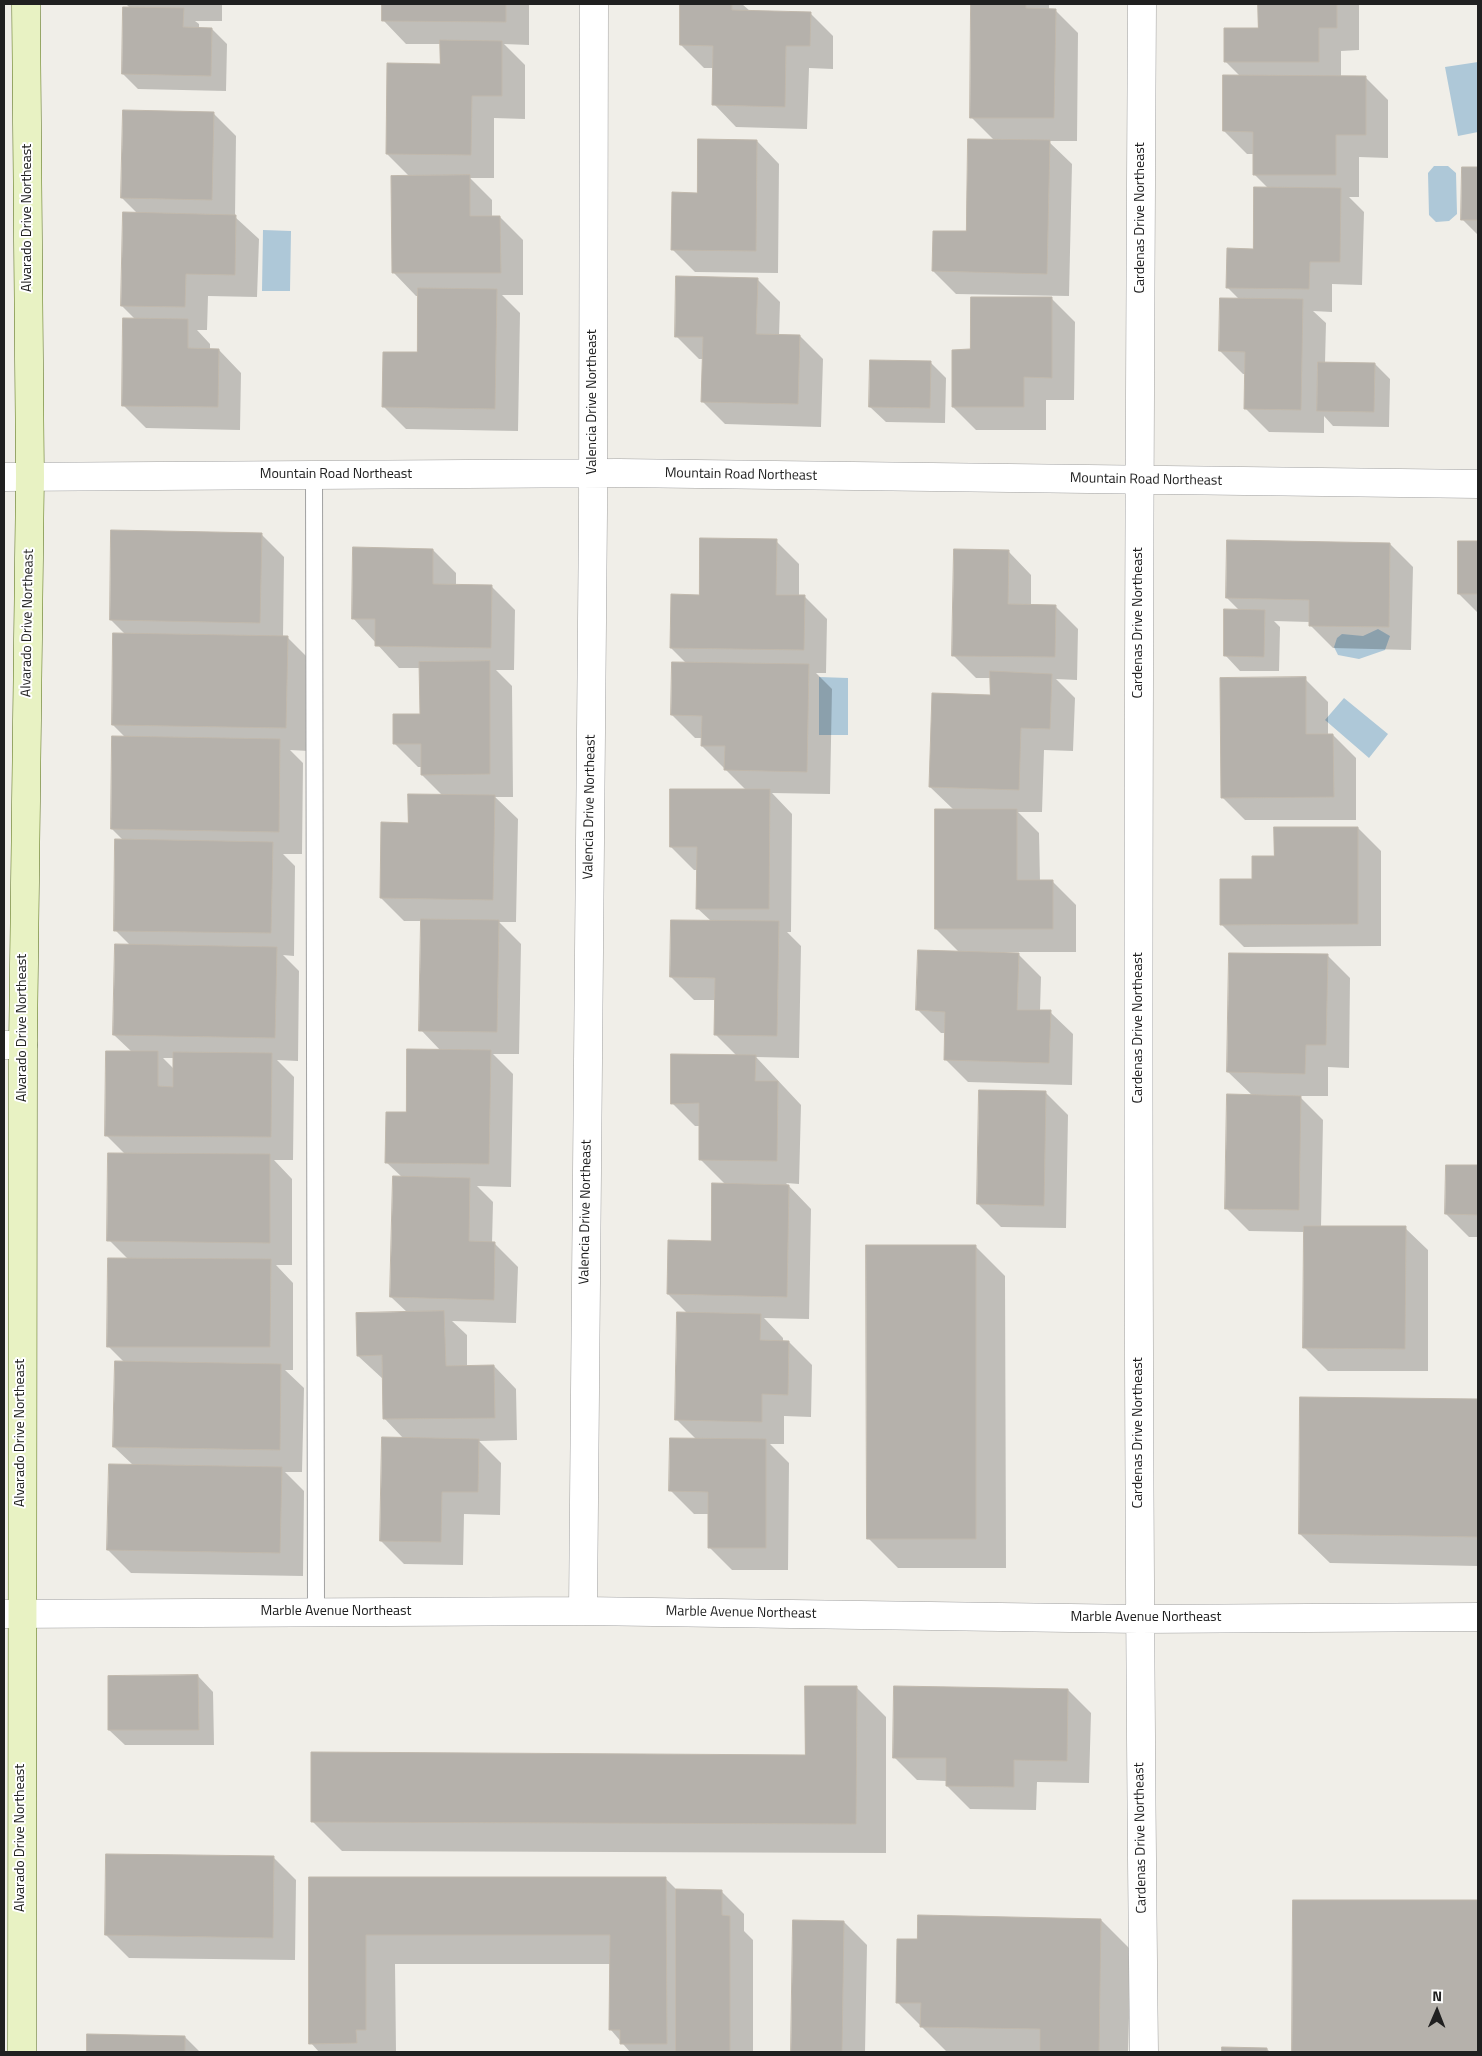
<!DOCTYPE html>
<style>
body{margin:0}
#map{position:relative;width:1482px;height:2056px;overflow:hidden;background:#f0eee8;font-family:"Titillium Web",sans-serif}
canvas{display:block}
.frame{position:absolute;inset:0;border:5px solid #202020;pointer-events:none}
.north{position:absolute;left:1412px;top:1986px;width:50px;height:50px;-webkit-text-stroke:4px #fff;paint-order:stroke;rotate:1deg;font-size:14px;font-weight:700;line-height:20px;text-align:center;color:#202020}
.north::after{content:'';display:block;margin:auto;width:18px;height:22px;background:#202020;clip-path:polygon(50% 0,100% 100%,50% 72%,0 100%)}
</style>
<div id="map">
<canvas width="1482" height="2056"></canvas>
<div class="frame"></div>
<div class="north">N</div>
</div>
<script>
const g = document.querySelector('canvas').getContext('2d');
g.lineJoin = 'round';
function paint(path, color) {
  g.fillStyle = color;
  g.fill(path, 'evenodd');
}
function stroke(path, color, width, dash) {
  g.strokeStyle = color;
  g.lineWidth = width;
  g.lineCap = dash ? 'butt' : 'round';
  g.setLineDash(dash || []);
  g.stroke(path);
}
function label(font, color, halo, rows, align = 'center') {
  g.font = font + ' "Titillium Web",sans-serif';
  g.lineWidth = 4;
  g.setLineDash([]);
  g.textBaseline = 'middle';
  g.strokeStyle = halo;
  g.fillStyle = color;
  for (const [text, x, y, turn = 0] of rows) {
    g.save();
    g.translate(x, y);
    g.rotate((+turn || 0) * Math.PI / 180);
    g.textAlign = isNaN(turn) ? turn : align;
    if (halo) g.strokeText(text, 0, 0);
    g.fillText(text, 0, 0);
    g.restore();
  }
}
paint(new Path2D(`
 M1478,62v70l-20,4 -13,-69z
 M1434,166h14l8,7 1,41 -8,7 -13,1 -7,-7 -1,-42z
 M263,230l28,1 -1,60h-28z
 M1378,629l12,7 -5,14 -26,9 -21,-4 -4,-8 3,-9 5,-4 21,2z
 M819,677l29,1v57h-29z
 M1344,698l44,36 -19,24 -44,-38z`), '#aec8d8');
paint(new Path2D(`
 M126,4h96v17h-27l4,3v5h13l15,15 -1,47 -88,-2 -15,-15 7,-66z
 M384,4h145v41l-25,-1 21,21v54l-31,-1v60h-24l22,22v17h8l23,23v55h-21l18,18 -2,118 -112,-2 -23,-23 35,-52 2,-58h-4l-22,-23 16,-96 -23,-23 54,-89v-21h-35l-22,-23z
 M682,4h60l8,7 60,2 23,23v33l-24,-1 -2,61 -71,-2 -22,-23v-36h-10l-23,-23z
 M973,4h76v6h6l23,23 -1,108h-29l24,23 -3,132 -113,-2 -23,-23 34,-39 28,-91 -24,-24z
 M1259,4h100v46l-18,1v26h24l23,23v58l-29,-1v40h-10l15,15 -2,73 -30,-1v28l-19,-1 13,12 -1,40 50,1 15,15 -1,48 -56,-1 -9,-10v17l-55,-1 -23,-23v-35h-3l-23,-23 19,-52 -12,-12 27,-37 14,-62 -14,-14 1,-20h-8l-23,-23 16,-55 -15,-15 34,-32z
 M213,113l23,23 -1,81 24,22 -2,58 -49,-1 -1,34h-10l13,14v6h9l22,23 -1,57 -94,-2 -23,-23 13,-85 -14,-14 16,-92 -16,-16z
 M757,141l22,23 -1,109 -83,-1 -23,-23 26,-55z
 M1463,168h15v67l-15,-15z
 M757,279l23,23 -1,34h21l23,23 -2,68 -96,-3 -23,-23 1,-42h-4l-23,-23z
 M1052,299l23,23 -1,78h-28v30h-70l-23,-23 19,-56z
 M930,362l16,16 -1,45 -59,-1 -16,-15z
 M261,534l23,23 -1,80h4l23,23 -1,91 -19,-1 13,13 -1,91h-19l12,12 -1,90 -11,-1 16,16 -1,90 -21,-1 17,17 -1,83h-19l18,19v86h-16l17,18v87h-8l19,18 -2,84h-17l19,19 -1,85 -172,-3 -23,-23 25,-85 -19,-18 11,-84 -17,-17 20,-87 -19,-19 16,-86 -19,-19 26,-83 -18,-17 17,-89 -16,-16 9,-89 -12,-12 14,-91 -13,-13 12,-91 -14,-14zM163,1058h11v11z
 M776,541l23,23v32h5l23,23 -1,54h-10l16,16 -2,105 -58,-1 20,21 -1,118h-4l14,14 -2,112 -43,-1 45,48 -2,79 -13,-1 25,26 -2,110 -45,-1 19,20v4h6l23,23 -1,52 -27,-1v28h-14l19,19 -1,107h-56l-23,-23v-33h-15l-23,-23 26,-51 -20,-20 11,-106 -20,-20 44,-52 14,-57 -26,-26 1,-33h-6l-23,-23 65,-47 -22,-22 1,-34h-22l-23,-23 40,-56 -14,-13 1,-38h-4l-23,-23 75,-57 -44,-44v-8h-7l-23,-23 15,-51 -16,-16 29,-52z
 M1459,543h19v70l-19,-19z
 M1390,544l23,23 -2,83 -78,-2 -23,-23v-3l-36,-1 6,6 -1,44h-39l-15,-16 15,-44 -13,-13z
 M433,550l23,23v13l36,1 23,23 -1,60h-18l16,16 1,111h-18l23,22 -2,103h-17l22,22 -2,110h-26l20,20 -2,113 -34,-1 16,16 -1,42h3l23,23 -2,56 -64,-2 15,14v32l27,-1 22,23 1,51 -38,1 22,22 -1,52 -36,-1 -1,51 -59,-1 -23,-23 23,-102 -20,-21 -1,-39 -25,-23 50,-43 -17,-16 11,-120 -16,-15 21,-49 34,-62 -20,-21 2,-109h-19l-23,-23 28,-74 34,-28 -21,-21v-8h-4l-23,-23 26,-29 -1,-47h-21l-46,-50z
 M1009,552l22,23v30l24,1 23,23 -1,51 -21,-1 19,19 -2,53 -29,-1 -2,62h-24l21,21 1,49h13l23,23v47h-75v2h17l23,23 -1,34 10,1 23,22 -1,51 -104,-3 -23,-23 1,-26h-5l-23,-23 42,-57 -24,-24 18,-119 -24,-23 61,-91v-18h-15l-23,-23z
 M1305,679l23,23v33h5l23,23v62h-111l-23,-23z
 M1358,828l23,23v95l-137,1 -23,-23 32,-43 22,-24z
 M1327,955l23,23 -1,90 -21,-1v29h-29l24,24 -2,107 84,1 23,22v121h-100l-23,-23v-116l-56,-1 -23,-23 27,-112 -25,-24z
 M1045,1092l23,23 -2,113 -65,-1 -23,-23z
 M1447,1166l31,1v70h-9l-23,-23z
 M975,1246l30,30 1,292h-108l-30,-30z
 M1302,1398l176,3v165l-148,-3 -30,-29z
 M198,1676l15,16 1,53h-89l-16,-15z
 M856,1687l30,30v136l-544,-2 -30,-30 495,-65z
 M1068,1690l23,23 -2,70 -52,-1 -1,28 -66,-1 -23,-23v-5l-30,-1 -23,-23z
 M273,1857l23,23 -1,80 -166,-2 -23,-23z
 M310,1879h356l12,12h43l23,23v17l9,9v112h-123l-19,-22v-66h-216l1,88h-77l-8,-9z
 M1294,1901l184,1v150h-185z
 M1101,1920l30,30 -3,102h-181l-50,-50 21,-62z
 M794,1921l50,1 23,23 -2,107h-73z
 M89,2036l96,1 15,15h-112z
 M1223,2049h44l3,3h-47z`), '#0003');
const building = new Path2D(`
 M382,4h124v18l-124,-1z
 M680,4h52v6l79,2 -1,34h-24l-1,61 -73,-2 1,-59 -33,-1z
 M971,4h55v4l30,1 -2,109h-84z
 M1258,4h79v24h-18v34h-95v-34h34z
 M123,7l61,1 -1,19 29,1 -1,48 -89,-2z
 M440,40l62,1v55h-30l-1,59 -85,-1 1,-91 53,1z
 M1223,75l143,1v59h-30v40h-83v-43l-30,-1z
 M123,110l91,2 -2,88 -91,-2z
 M698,139l59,1 -1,111 -85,-1 1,-58 25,1z
 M968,139l82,1 -3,134 -115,-3 1,-40h33z
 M1462,167h16v53h-17z
 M470,175v41h30l1,57h-109l-1,-97z
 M1254,187l87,1 -1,74h-30l-1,27 -83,-1 1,-40 26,1z
 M123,212l113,3 -1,60 -49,-1 -1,33 -64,-1z
 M676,276l82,2 -2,56 44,1 -2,69 -97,-2 2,-65h-28z
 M418,288l79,1 -2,120 -113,-2 1,-55h34z
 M971,297h81v81l-28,-1v30h-72v-57l18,-1z
 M1220,298l83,1 -2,111 -57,-1 1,-57 -26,-1z
 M123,318l65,1v29l31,1 -1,58 -96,-1z
 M870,360l61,1 -1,47 -61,-1z
 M1318,362l57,1 -1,49 -57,-1z
 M111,530l151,3 -2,90 -150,-3z
 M700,538l77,1 -1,56h29l-1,55 -134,-2 1,-54 28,1z
 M1227,540l163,3 -1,84 -80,-1v-26l-83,-2z
 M1458,541h20v53h-20z
 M353,547l80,2v35l59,1 -1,63 -116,-2v-27h-23z
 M954,549l55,1 -1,54 48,1 -1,52 -103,-1z
 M1224,609l41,1 -1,47 -40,-1z
 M113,633l175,3 -2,92 -174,-3z
 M490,661v113l-69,1v-31h-28v-30h27l-1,-52z
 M672,662l137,2 -2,108 -83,-2 1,-24h-24l1,-30 -31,-1z
 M990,671l62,3 -2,55 -29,-1 -2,62 -90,-3 3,-94 58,2z
 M1306,677v57h27l1,63 -113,1 -1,-120z
 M112,736l168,3 -1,93 -168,-3z
 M670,789h100l-1,120h-73l1,-62h-27z
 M408,794l87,1 -2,105 -113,-2 1,-76 27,1z
 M935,809h82v71h36v49h-118z
 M1274,827h84v97l-138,1v-46h32v-23h22z
 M115,839l158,3 -2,91 -157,-2z
 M421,919l78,1 -2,112 -78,-1z
 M671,920l108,1 -2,115 -63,-1 1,-57 -45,-1z
 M115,944l162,3 -2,91 -162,-3z
 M918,950l101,3 -2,57h34l-2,53 -105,-3 1,-48 -29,-2z
 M1229,953l99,1 -2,91h-20l-1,29 -78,-2z
 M407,1049l84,1 -2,114 -104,-1 1,-51h20z
 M106,1051h52v35l15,1v-35l99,1 -1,84 -166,-1z
 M671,1054l85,1 -1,26h23l-1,80 -78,-1v-57l-28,1z
 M979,1090l67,1 -2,115 -67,-2z
 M1227,1094l74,2 -2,114 -74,-1z
 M108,1153l162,1v89l-163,-2z
 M1446,1165h32v50l-33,-1z
 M393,1176l77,2 -1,63 26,1 -1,58 -104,-3z
 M712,1183l77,2 -2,112 -120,-3 1,-54 43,1z
 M1304,1226h102l-1,123 -102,-1z
 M866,1245h110v294h-109z
 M108,1258l163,1 -1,88h-163z
 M444,1311l2,55 48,-1 1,53 -112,1 -1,-64 -25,1 -1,-43z
 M677,1312l84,2 -1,26 29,1 -1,54 -26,-1v28l-87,-2z
 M115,1361l166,3 -1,86 -167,-3z
 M1300,1397l178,2v138l-179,-3z
 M382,1437l97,2 -1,53h-36l-1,50 -61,-1z
 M670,1438l96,1v109h-58v-56l-39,-1z
 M109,1464l173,3 -2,86 -173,-3z
 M198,1675l1,55h-91v-54z
 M805,1686h52l-1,138 -545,-2v-70l494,3z
 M894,1686l174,3 -1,72 -53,-1v27l-68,-1v-28h-53z
 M106,1854l168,2 -1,82 -168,-3z
 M309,1877h357l1,167h-47v-14h-11l1,-95h-244v95h-10l1,13 -48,1z
 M676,1889l46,1v25l8,1v136h-54z
 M1293,1900h185v152h-186z
 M918,1915l183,4 -2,133h-59v-23l-120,-2 1,-24h-25l1,-64h20z
 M793,1920l51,1 -2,131h-51z
 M87,2034l98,2v16h-98z
 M1222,2047l45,1v4h-45z`);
paint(building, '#b5b1ab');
stroke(building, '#c0b8ac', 1);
const lane = new Path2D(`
 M314,475l2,1137`);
const street = new Path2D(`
 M1142,4c-4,683 -6,1365 2,2048
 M4,477l615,-4 859,11
 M4,1045h19
 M583,1611l10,-1099 1,-508
 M4,1614l579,-3 556,8 339,-2`);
const secondary = new Path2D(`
 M22,2052l1,-1007 7,-568 -4,-473`);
stroke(lane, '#a1a1a1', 18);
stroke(street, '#a1a1a1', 29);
stroke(secondary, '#546c13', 29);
stroke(lane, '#fff', 16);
stroke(street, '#fff', 28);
stroke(secondary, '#e8f2c3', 28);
label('14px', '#202020', '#fff', [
 ["Alvarado Drive Northeast",28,218,-90],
 ["Cardenas Drive Northeast",1141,218,-90],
 ["Valencia Drive Northeast",593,402,-90],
 ["Mountain Road Northeast",336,475],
 ["Mountain Road Northeast",741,475,1],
 ["Mountain Road Northeast",1146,480,1],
 ["Alvarado Drive Northeast",28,623,-89],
 ["Cardenas Drive Northeast",1139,623,-90],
 ["Valencia Drive Northeast",590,807,-89],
 ["Alvarado Drive Northeast",23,1028,-90],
 ["Cardenas Drive Northeast",1139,1028,-90],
 ["Valencia Drive Northeast",586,1212,-89],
 ["Alvarado Drive Northeast",21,1433,-90],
 ["Cardenas Drive Northeast",1139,1433,-90],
 ["Marble Avenue Northeast",336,1612],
 ["Marble Avenue Northeast",741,1613,1],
 ["Marble Avenue Northeast",1146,1618],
 ["Alvarado Drive Northeast",21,1838,-90],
 ["Cardenas Drive Northeast",1141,1838,-91]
]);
</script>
